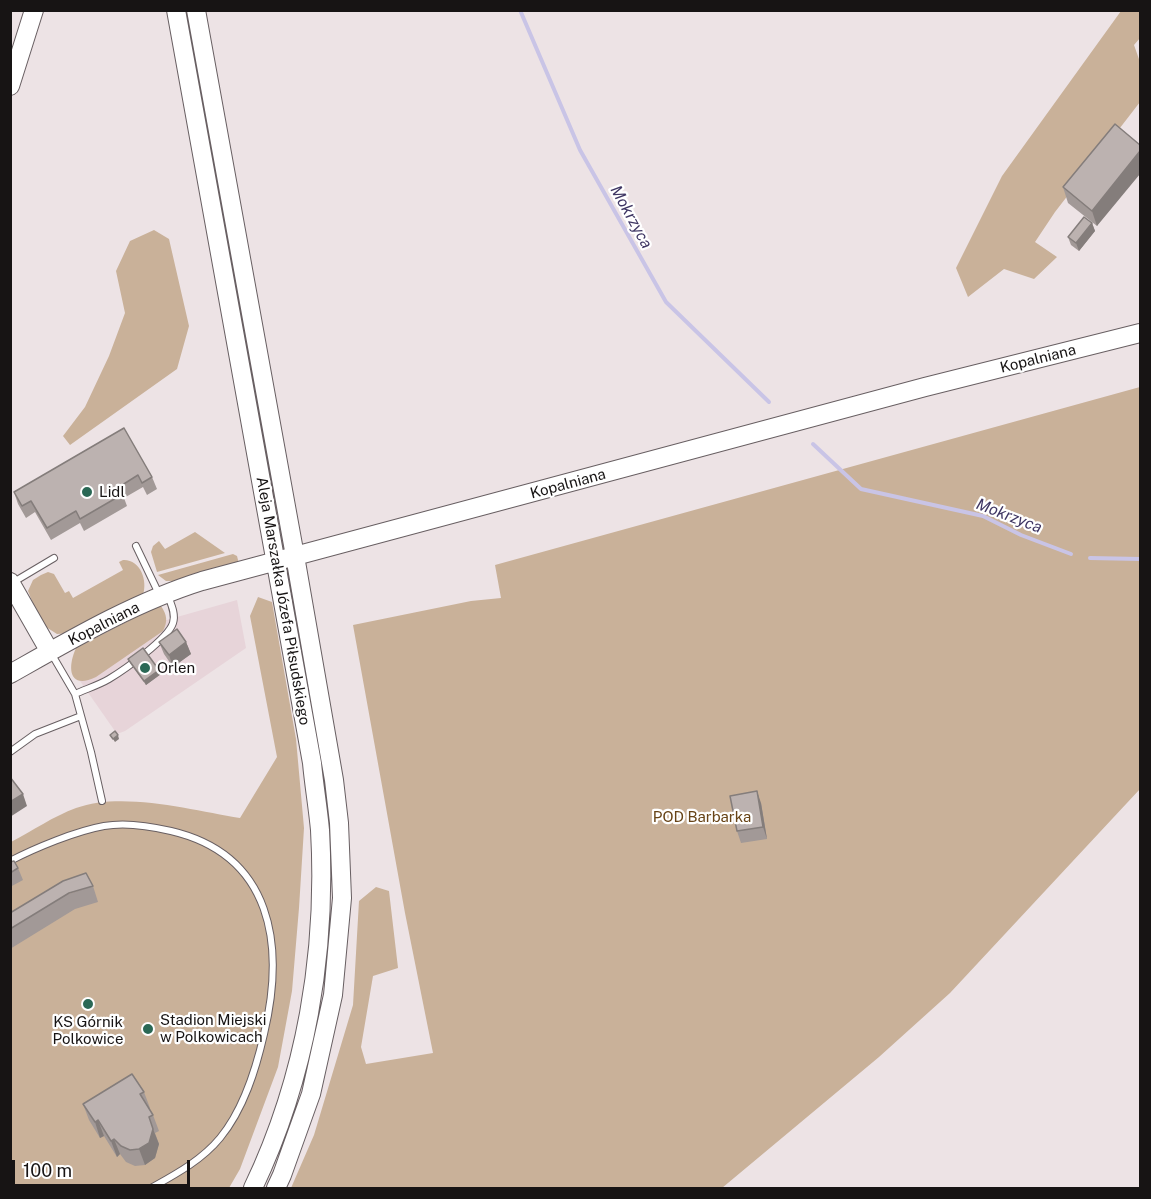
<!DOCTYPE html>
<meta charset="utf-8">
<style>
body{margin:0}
#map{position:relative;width:1151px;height:1199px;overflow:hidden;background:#ede3e5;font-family:"Public Sans",sans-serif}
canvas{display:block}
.frame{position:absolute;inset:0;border:12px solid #171414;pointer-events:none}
.scale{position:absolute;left:12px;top:1160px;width:178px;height:27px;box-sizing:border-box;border:3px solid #171414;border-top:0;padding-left:8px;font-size:18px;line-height:21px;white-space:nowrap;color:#171414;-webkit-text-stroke:4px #fff;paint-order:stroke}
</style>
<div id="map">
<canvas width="1151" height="1199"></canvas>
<div class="frame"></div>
<div class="scale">100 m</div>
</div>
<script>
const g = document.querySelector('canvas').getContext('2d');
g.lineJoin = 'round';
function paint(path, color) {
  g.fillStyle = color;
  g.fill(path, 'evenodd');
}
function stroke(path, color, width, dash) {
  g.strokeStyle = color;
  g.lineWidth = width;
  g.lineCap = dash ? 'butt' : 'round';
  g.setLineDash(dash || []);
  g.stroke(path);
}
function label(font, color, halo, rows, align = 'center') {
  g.font = font + ' "Public Sans",sans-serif';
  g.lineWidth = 4.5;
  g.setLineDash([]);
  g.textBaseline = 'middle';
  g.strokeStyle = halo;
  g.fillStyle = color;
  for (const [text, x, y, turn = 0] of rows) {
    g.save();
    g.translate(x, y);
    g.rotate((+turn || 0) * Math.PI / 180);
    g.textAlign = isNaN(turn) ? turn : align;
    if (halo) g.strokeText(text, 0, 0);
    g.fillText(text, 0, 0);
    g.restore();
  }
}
paint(new Path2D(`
 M237,600l9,48 -121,83 -8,3 -44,-63 90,-50z`), '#e7d4d9');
paint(new Path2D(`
 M1121,11h19v27l-6,7 6,17v40l-85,110 -20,30 22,15 -23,22 -30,-10 -36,28 -12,-29 46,-92z
 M154,230l15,9 20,87 -12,43 -107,76 -7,-9 22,-29 24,-51 16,-43 -9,-42 14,-30z
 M1140,387v402l-190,204 -71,64 -157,131h-431l23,-53 39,-130 6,-104 17,-14 13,4 9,77 -25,8 -12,71 5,17 67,-11 -28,-140 -52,-288 118,-24 30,-3 -6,-33z
 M195,532l30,21 -68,19 -6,-20 2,-6 6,-5 6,8z
 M233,554l4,2 2,8 -58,17h-15l-8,-6z
 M123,560c17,-1 25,20 20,35l-72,38 -14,1 -11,-7 -12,-21 -6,-15 5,-11 8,-5 7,-3 6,2 11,19 4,-2 4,7 50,-28 -4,-8z
 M258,597l14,5 24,137 8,89 -5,80 -7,83 -14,76 -38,102 -11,19h-218v-346c21,-11 43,-26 65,-34 46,-17 116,2 164,10l37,-61 -27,-141z
 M157,606h4c6,9 7,15 2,25l-67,46c-27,13 -29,-9 -20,-29z`), '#c9b199');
stroke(new Path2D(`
 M520,10l60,140 86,152 103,100
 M813,444l48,45 122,27 38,19 50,19
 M1090,558l50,1`), '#c9c4e6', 4);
const lane = new Path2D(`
 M136,546l23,48
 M12,583l42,-25
 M51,653l24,41 16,58 11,49
 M75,694c11,-5 24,-9 34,-15 15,-9 59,-40 64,-56 3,-9 -2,-19 -5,-27
 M10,752l25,-18 46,-18
 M10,861c25,-13 66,-30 94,-35 21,-4 46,0 67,5 102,24 114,115 93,203 -8,35 -20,75 -44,104 -18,22 -44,36 -69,50`);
const secondary = new Path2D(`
 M176,10l136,753c2,22 6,45 8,67 7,123 -14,247 -67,358
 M196,10l99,546 39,224 5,43 3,75 -9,97 -22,99 -29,81 -6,13
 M10,86l24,-76
 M10,582l40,70
 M10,674c62,-35 125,-72 192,-93l723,-194 215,-54`);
stroke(lane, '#685f62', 8);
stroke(secondary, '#685f62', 20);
stroke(lane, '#fff', 6);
stroke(secondary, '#fff', 18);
paint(new Path2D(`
 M1140,145l-43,81 -29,-23 -5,-16z
 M1092,223l3,8 -16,20 -8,-6 -3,-8z
 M124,428l28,49 5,12 -10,6 -4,-8 -19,11 3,8 -43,25 -4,-8 -29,17 -16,-28 -9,6 -8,-14 -4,-12z
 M159,642h27l5,12 -18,13 -9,-13z
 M128,659l33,15 -15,11 -16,-22z
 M761,803l6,36 -26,4 -4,-12z
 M10,862l8,6 5,12 -13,7z
 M93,886l5,16 -23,7 -65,40v-36z
 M144,1092l6,16 -1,1 4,6 6,16 -4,2 4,11 -4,14 -10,7 -10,1 -9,-4 -6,-8 -3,3 -13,-21 -4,2 -11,-18 -6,-16z`), '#a29997');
paint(new Path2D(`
 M1140,151v23l-43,52 -5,-15z
 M1092,223l3,8 -16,20 -3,-8z
 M186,642l5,12 -18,13 -4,-12z
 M159,670l2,4 -15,11 -2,-4z
 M118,735l1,4 -4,3 -2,-3z
 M757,791l4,12 6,36 -4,-12z
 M23,794l4,12 -17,11v-15z
 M98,1120l6,16 -4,2 -5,-16z
 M153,1129l6,15 -4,14 -10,7 -6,-16z
 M114,1139l6,15 -3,3 -6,-16z`), '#847d7b');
const building = new Path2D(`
 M1115,124l25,21v6l-48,60 -29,-24z
 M1084,217l8,6 -16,20 -8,-6z
 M124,428l28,49 -10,6 -4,-8 -19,12 4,7 -43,25 -4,-8 -29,17 -16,-27 -9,5 -8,-14z
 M177,629l9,13 -17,13 -10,-13z
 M143,648l16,22 -15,11 -16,-22z
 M115,731l3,4 -5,4 -3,-4z
 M10,777l13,17 -13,8z
 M757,791l6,36 -26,4 -7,-35z
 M14,861l4,7 -8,5v-11z
 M86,873l7,13 -24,7 -59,36v-16l53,-32z
 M132,1074l12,18 -4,2 13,21 -4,2 4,12 -4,14 -10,6 -9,1 -9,-4 -7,-7 -3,2 -13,-21 -3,2 -12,-18z`);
paint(building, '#bcb2b0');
stroke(building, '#847d7b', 1.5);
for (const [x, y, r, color] of [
 [87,492,6,"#2a6855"],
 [145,668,6,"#2a6855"],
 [88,1004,6,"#2a6855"],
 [148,1029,6,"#2a6855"]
]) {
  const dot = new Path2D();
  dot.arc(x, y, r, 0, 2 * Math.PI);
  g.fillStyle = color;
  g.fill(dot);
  stroke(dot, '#fff', 2);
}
label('15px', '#171414', '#fff', [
 ["Kopalniana",1038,359,-14],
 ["Kopalniana",568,484,-15],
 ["Aleja Marszałka Józefa Piłsudskiego",283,601,80],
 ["Kopalniana",104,624,-27]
]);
label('15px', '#171414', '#fff', [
 ["Lidl",99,492],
 ["Orlen",157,668],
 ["Stadion Miejski",160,1020],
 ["w Polkowicach",160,1037],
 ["KS Górnik",88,1022,"center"],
 ["Polkowice",88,1039,"center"]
], 'left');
label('15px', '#674316', '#fff', [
 ["POD Barbarka",702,817]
]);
label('italic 16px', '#3f3663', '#fff', [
 ["Mokrzyca",631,217,61],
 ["Mokrzyca",1009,516,21]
]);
</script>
